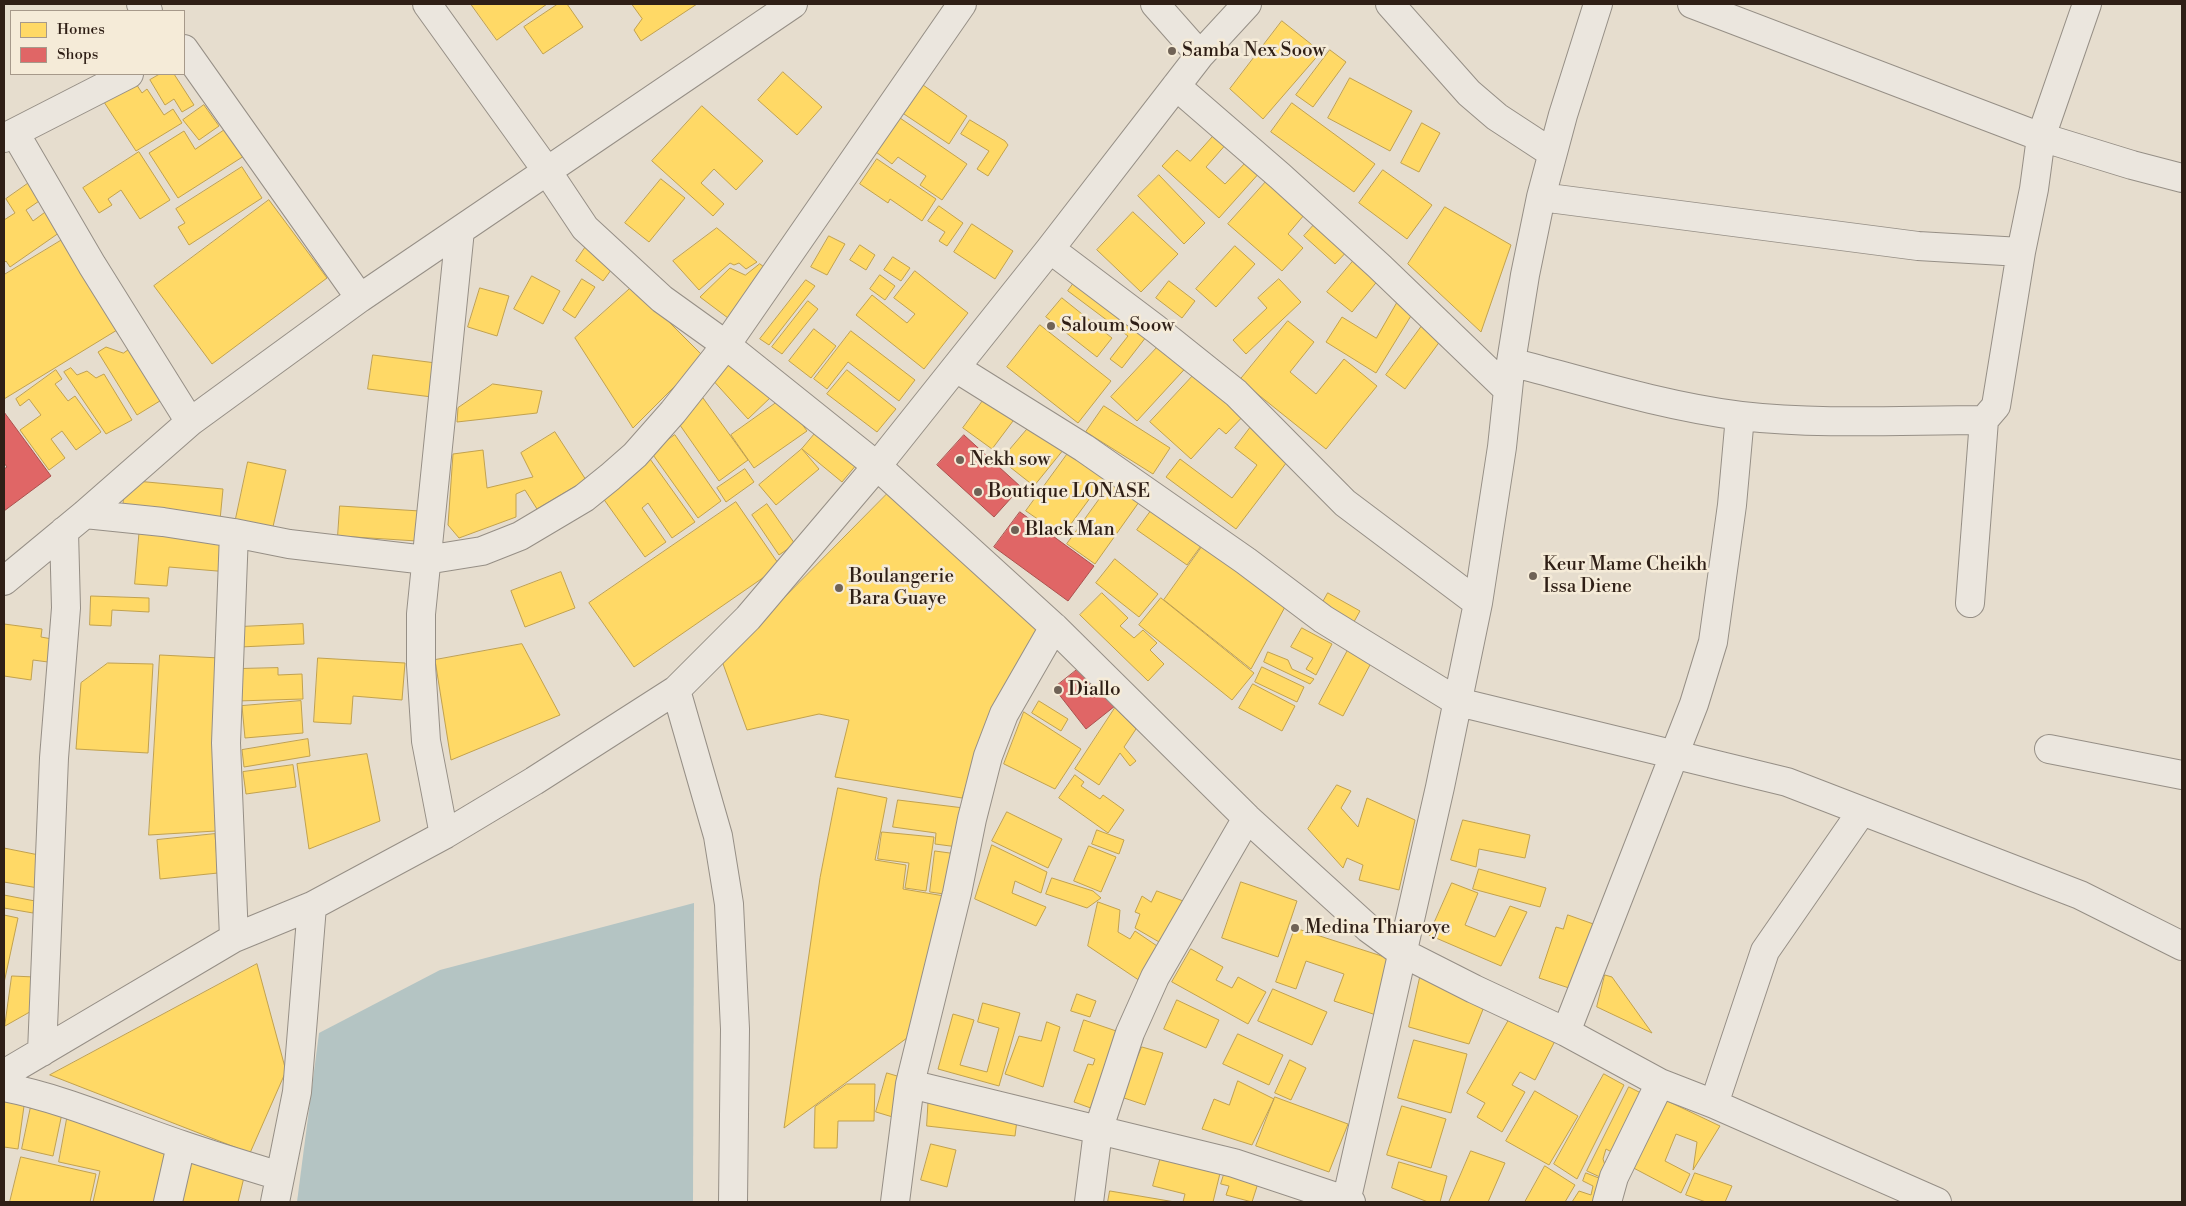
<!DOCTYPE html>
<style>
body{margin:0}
#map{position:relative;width:2186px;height:1206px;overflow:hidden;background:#e6ddce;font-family:"Libre Bodoni",serif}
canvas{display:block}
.frame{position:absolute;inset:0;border:5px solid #2f1f16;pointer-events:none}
.legend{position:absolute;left:10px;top:10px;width:175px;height:65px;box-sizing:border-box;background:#f5ebd8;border:1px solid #a6998a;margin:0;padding:6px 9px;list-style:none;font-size:15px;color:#2f1f16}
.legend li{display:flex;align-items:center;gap:10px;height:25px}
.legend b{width:25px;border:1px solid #a6998a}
</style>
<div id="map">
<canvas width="2186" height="1206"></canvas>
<div class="frame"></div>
<ul class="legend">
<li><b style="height:14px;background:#ffd966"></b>Homes</li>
<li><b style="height:14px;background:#e06666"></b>Shops</li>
</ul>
</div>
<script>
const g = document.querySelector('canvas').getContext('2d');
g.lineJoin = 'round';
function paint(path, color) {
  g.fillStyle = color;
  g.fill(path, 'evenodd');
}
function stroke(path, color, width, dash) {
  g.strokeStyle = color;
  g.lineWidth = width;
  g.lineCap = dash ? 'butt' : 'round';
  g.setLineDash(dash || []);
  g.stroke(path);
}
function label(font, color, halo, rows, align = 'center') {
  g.font = font + ' "Libre Bodoni",serif';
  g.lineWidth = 5;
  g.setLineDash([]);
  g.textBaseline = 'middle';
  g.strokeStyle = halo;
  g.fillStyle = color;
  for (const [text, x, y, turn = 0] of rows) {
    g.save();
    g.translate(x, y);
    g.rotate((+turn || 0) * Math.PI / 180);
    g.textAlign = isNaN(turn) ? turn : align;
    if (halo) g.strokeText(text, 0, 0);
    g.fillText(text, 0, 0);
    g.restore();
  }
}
paint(new Path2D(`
 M694,903l-1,299h-396l22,-169 121,-63z`), '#b4c4c3');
const homes = new Path2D(`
 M471,4h76l-50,36z
 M558,4h9l16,23 -40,27 -19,-27z
 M632,4h65l-56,37 -7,-11 8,-11z
 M1282,21l39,31 -58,67 -33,-30z
 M1330,50l16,12 -33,45 -17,-12z
 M783,72l39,35 -25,28 -39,-35z
 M160,74h14l20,31 -12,7 -8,-13 -9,6 -15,-25z
 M1350,78l62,33 -22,40 -62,-33z
 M133,79l9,14 5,-4 17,26 9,-6 9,14 -46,28 -34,-52z
 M923,85l44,31 -18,28 -45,-30z
 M1292,103l83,61 -21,28 -83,-60z
 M204,105l15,21 -20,14 -16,-20z
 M702,106l61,55 -27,29 -22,-21 -13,14 23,21 -11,12 -61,-55z
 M900,118l67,46 -25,36 -22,-15 6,-9 -28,-19 -6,7 -16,-12z
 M970,120l35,21 3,4 -20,31 -11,-7 12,-18 -28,-17z
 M1422,123l18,10 -21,39 -18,-9z
 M226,129l18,27 -66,42 -29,-45 35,-22 11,18z
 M1217,132l11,10 -22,25 19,17 23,-24 13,11 -42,47 -57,-52 15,-16 13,11z
 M139,152l31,48 -30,19 -19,-29 -13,9 4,6 -13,8 -16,-25z
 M877,159l59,40 -14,22 -32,-22 -2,4 -28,-19z
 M242,167l20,31 -73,47 -11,-18 7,-4 -9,-14z
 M1383,170l49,35 -25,34 -48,-36z
 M1159,175l46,48 -21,21 -46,-48z
 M1272,175l38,33 -22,26 15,14 -21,23 -54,-47z
 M661,179l24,19 -36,44 -24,-19z
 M33,180l12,17 -19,13 7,11 19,-14 14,21 -56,39 -4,-6 -2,2v-43l11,-7 -9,-14z
 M269,200l58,78 -115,86 -58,-78z
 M939,206l24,17 -16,23 -8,-5 6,-9 -17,-11z
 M1445,207l66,38 -30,87 -73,-68z
 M1133,212l45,42 -37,38 -44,-42z
 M1321,217l31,29 -17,18 -31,-28z
 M972,224l41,27 -18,28 -41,-27z
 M717,228l40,34 -11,7 -7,-6 -5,2 -4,-2 -31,27 -26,-29z
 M829,236l16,8 -18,31 -16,-8z
 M67,237l55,90 -118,72v-124z
 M589,242l28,20 -14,19 -27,-20z
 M860,245l15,10 -9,15 -16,-10z
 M1235,246l20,18 -39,43 -20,-18z
 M1360,253l24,20 -32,39 -25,-20z
 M893,257l17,11 -9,13 -17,-11z
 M760,264l12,9 -36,51 -36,-27 30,-29 15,7z
 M915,271l53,42 -44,56 -68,-54 16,-20 35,28 8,-9 -21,-16z
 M1081,273l72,55 -31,40 -12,-9 18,-23 -60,-45z
 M880,275l15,11 -10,14 -15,-11z
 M532,276l28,15 -17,33 -29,-15z
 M582,279l13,8 -20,31 -12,-8z
 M1279,279l22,23 -55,52 -13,-14 34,-32 -9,-10z
 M806,280l9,6 -46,59 -9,-6z
 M1169,281l26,20 -13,17 -26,-20z
 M633,286l71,71 -71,71 -58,-90z
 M480,288l29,8 -12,40 -29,-9z
 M1401,296l16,10 -41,67 -50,-31 16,-25 34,21z
 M1062,298l50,40 -15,19 -51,-40z
 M808,301l10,8 -36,45 -10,-7z
 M1427,319l19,14 -41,56 -19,-14z
 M1288,321l26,21 -24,30 26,22 28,-35 33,27 -51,63 -86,-69z
 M1040,325l71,56 -33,42 -71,-56z
 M814,329l22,17 -25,32 -22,-17z
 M851,331l64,49 -16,21 -51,-39 -21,27 -13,-10z
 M1166,338l26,23 -55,60 -26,-24z
 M137,344l31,52 -31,19 -39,-63 8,-5 17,6z
 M373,355l63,8 -4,34 -64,-8z
 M733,355l39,41 -24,23 -38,-42z
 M1202,366l48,43 -24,25 -7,-6 -28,31 -41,-37z
 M71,368l6,7 10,-4 9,7 8,-4 28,46 -26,14 -42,-62z
 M56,370l6,9 -7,5 13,17 7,-5 26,36 -25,18 -14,-19 -11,8 14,19 -16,12 -29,-40 21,-15 -12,-16 -9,7 -4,-7z
 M847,370l49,39 -19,23 -50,-38z
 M493,384l49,7 -5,22 -80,9 1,-14z
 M990,391l29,22 -27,36 -29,-21z
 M703,398l45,62 -29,21 -44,-63z
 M783,398l24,33 -53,37 -23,-33z
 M1104,406l66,42 -17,26 -67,-42z
 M1036,419l32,25 -34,42 -33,-26z
 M823,424l39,34 -20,24 -40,-33z
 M1253,424l40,30 -57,75 -70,-52 14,-18 52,39 25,-33 -22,-17z
 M555,432l31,48 -49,29 -12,-19 -9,4v23l-57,21 -11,-13 5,-71 30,-4 4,38 46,-11 -12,-24z
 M675,435l46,66 -23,17 -47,-66z
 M1074,445l36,26 -48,65 -36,-25z
 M802,449l17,20 -43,36 -17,-20z
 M650,459l45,63 -23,16 -24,-35 -6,5 24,34 -21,15 -45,-63z
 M248,462l38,8 -14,61 -37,-8z
 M745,469l9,13 -28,20 -9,-14z
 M1117,475l27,20 -49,69 -28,-20z
 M125,480l98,9 -3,31 -97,-8z
 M893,488l157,140 -56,78 -32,92 -127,-21 14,-57 -30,-6 -72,16 -25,-69z
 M736,502l44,64 -146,101 -45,-64z
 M767,504l28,40 -16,11 -27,-40z
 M1156,504l50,35 -19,26 -50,-35z
 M340,506l80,5 -3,30 -79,-5z
 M140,526l92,8 -3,38 -60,-5 -2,19 -32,-2z
 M1209,537l82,59 -40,73 -87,-69z
 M1115,559l43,35 -19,23 -43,-34z
 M561,572l14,36 -50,19 -14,-36z
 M1102,593l26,25 -8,8 14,12 9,-8 14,13 -7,7 14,14 -16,17 -68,-66z
 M1328,593l32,18 -10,18 -32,-18z
 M91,596l58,2v14l-37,-2 -1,16 -21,-1z
 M1161,598l93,75 -22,27 -93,-75z
 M4,624l38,5 -1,8 11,2 -4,23 -15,-2 -2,20 -27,-4z
 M303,624l1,20 -64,3 -1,-20z
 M1302,628l30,16 -16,31 -10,-6 7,-11 -22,-11z
 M522,644l38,71 -109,45 -16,-100z
 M1348,650l23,13 -28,53 -24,-12z
 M1268,652l20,8 4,9 22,10 -4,5 -46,-22z
 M160,655l60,3 -4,173 -67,4z
 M318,658l87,5 -3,37 -49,-4 -2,28 -37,-2z
 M108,663l45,1 -5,89 -72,-4 5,-66z
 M1262,667l42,20 -7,15 -42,-20z
 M278,668v7l24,-1 1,25 -66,2v-32z
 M1253,684l42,22 -13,25 -43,-23z
 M301,701l2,32 -58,5 -3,-32z
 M1039,701l29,18 -7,12 -29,-18z
 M1115,708l21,21 -12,18 12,14 -6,5 -10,-13 -21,32 -24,-16z
 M1024,712l57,37 -26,40 -51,-25z
 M308,739l2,17 -66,11 -2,-17z
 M367,754l13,67 -71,28 -12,-85z
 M293,765l3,22 -50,7 -3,-22z
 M1075,775l9,7 -3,4 19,13 3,-4 21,15 -16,23 -49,-35z
 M1337,785l14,6 -10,17 17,19 9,-29 48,22 -16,70 -40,-10 4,-15 -16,-7 -4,10 -35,-39z
 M838,788l49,10 -12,62 31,5 -3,24 47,8 -28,130 -138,101 36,-250z
 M898,800l66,8 -6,39 -23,-3 1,-11 -43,-6z
 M1007,812l55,27 -14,29 -56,-27z
 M1463,820l67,15 -5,23 -46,-9 -3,18 -25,-7z
 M1097,830l27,10 -5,14 -27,-10z
 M882,832l52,5 -8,54 -21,-3 4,-25 -31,-4z
 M215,834l3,39 -58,6 -3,-39z
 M992,845l55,27 -6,21 -26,-12 -3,12 34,14 -10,19 -61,-27z
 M1089,846l27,11 -15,35 -27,-11z
 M4,848l40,8 -6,32 -34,-6z
 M935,851l22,3 -6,41 -21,-3z
 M1479,869l67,19 -6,19 -67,-18z
 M1052,878l41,13 8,7 -14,10 -41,-14z
 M1241,882l56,19 -19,56 -56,-19z
 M1452,883l26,10 -13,32 30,12 15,-31 17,6 -26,54 -72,-31z
 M1157,891l34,13 -25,42 -31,-18 5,-14 -5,-2 7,-16 9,6z
 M4,895l31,6 -2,12 -29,-5z
 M1098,902l22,8 -2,22 12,7 5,-8 28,19 -17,35 -58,-39z
 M4,915l14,3 -14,65z
 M1568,915l31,11 -21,65 -39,-13 17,-51 7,2z
 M1295,928l99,32 -18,55 -42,-14 10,-27 -38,-13 -10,28 -20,-7z
 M1191,949l32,18 -7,13 16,8 6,-11 28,15 -18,32 -76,-42z
 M257,964l29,107 -36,82 -200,-78z
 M1421,973l65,29 -17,42 -60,-17z
 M1605,975l7,2 40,56 -55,-26z
 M12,976l23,1v32l-30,17z
 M1273,989l54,23 -15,33 -54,-24z
 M1077,994l19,7 -6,16 -19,-6z
 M1177,1000l42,20 -13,28 -42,-19z
 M983,1003l37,10 -21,73 -61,-17 15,-55 21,6 -14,45 27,7 12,-44 -21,-6z
 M1510,1018l47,19 -22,43 -15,-8 -8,13 13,7 -23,40 -25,-15 8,-14 -18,-10z
 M1084,1020l41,14 -26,77 -25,-9 14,-38 5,1 2,-6 -21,-8z
 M1047,1022l13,5 -17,60 -38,-13 14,-38 22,5z
 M1238,1034l45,21 -14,30 -46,-21z
 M1414,1040l53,14 -16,59 -53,-15z
 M1142,1047l21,6 -18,52 -24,-8z
 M1290,1060l16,8 -15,32 -16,-7z
 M887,1073l20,6 -11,39 -20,-6z
 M1604,1074l20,11 -47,94 -23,-15z
 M1238,1081l36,18 -22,46 -50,-16 12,-30 15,6z
 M847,1084h28l-1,37h-36l-1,27h-23l1,-41z
 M1629,1087l16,8 -24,62 -15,-8 -3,10 2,6 -5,12 -13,-6z
 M1535,1091l43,25 -29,49 -43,-24z
 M929,1092l89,20 -3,24 -88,-10z
 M4,1095l21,4 -7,50 -14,-2z
 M33,1097l31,7 -11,52 -31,-7z
 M1275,1097l73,27 -19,48 -73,-26z
 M1659,1097l61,29 -27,44 4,-28 -21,-8 -11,27 25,13 -9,19 -55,-29z
 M1402,1106l44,13 -15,49 -44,-13z
 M69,1108l102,39 -12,55h-66l7,-31 -41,-9z
 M931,1144l25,6 -9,37 -26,-7z
 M1163,1149l59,16 -9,37h-30l2,-8 -32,-8z
 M1471,1151l34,12 -17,39h-39z
 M191,1156l55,13 -8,33h-59z
 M21,1157l75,17 -6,28h-80z
 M1399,1162l48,14 -7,26h-12l-36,-14z
 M1227,1165l33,12 -8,25 -26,-7 3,-9 -8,-2z
 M1545,1166l30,19 -10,17h-40z
 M1586,1173l23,9 -8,20h-29l7,-11 12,4 2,-9 -10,-5z
 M1695,1173l37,13 -7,16h-19l-20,-7z
 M1110,1191l65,11h-67z`);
paint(homes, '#ffd966');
stroke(homes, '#c1a14e', 1);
const shops = new Path2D(`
 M4,412l47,64 -47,35v-42l3,-2 -3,-4z
 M964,435l57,52 -27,30 -57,-52z
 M1020,512l74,54 -26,35 -74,-54z
 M1083,665l32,41 -29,23 -32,-41z`);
paint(shops, '#e06666');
stroke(shops, '#ab514e', 1);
const minor = new Path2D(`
 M141,4l7,7
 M427,4l120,167 38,57 77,71 64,46 151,121 177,161 193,191 121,110 33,24 73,37 92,43 94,51 54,21 223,98
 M1155,4l45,51
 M1390,4l79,89 28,24 55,36
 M1692,4l349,133 91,28 50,13
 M184,49l176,249
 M1176,86l104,90 99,90 129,124
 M15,133l77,132 98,157
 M4,138l125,-64
 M1541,197l377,49 103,6
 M1050,249l106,80 80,64 109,110 133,100
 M1511,362c76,20 152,44 230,54 80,9 163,4 243,4
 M956,368l128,80 162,113 77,58 135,83 329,80 293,113 102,51
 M85,514l78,8 71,11 55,11 137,16 56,-9 38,-15 64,-38 26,-21 25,-22 38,-43 53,-67 236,-341
 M4,581l81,-67 105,-92 170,-124 433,-294
 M1970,603l14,-183 12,-14 25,-154 13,-63 7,-52 46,-133
 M676,690l42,146 11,68 6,125 -2,173
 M2049,749l133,26
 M444,835l-18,-94 -5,-76v-51l39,-384
 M234,938l-8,-195 8,-210
 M1566,1032l128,-328 19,-62 19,-137 8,-89
 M42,1052l12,-294 12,-150 -2,-77
 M4,1074l230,-136 78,-32 132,-71 90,-54 142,-91 72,-72 129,-152 173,-217 150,-194 47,-51
 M910,1084l324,79 117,39
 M4,1087c61,12 118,38 178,58 32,11 65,21 98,31
 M1714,1104l51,-153 97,-140
 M168,1202l13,-57
 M275,1202l22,-110 15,-186
 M895,1202l15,-118 47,-191 15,-74 16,-63 16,-42 50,-87
 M1089,1202l9,-71 32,-98 25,-56 92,-159
 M1346,1202l94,-415 38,-184 24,-156 9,-85 14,-87 16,-78 22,-82 35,-111
 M1607,1202l7,-25 46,-94`);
stroke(minor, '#968f86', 30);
stroke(minor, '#ebe6de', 28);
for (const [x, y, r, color] of [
 [1172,51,5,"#6f6256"],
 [1051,326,5,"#6f6256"],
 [960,460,5,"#6f6256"],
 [978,492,5,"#6f6256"],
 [1015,530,5,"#6f6256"],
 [1533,576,5,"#6f6256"],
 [839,588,5,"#6f6256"],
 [1058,690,5,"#6f6256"],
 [1295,928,5,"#6f6256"]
]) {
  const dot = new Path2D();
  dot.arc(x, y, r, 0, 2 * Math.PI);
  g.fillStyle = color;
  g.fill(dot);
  stroke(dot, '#f5ebd8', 2);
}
label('19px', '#2f1f16', '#f5ebd8', [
 ["Samba Nex Soow",1182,51],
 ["Saloum Soow",1061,326],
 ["Nekh sow",970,460],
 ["Boutique LONASE",988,492],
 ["Black Man",1025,530],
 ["Keur Mame Cheikh",1543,565],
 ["Issa Diene",1543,587],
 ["Boulangerie",849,577],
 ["Bara Guaye",849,599],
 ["Diallo",1068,690],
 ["Medina Thiaroye",1305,928]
], 'left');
</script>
